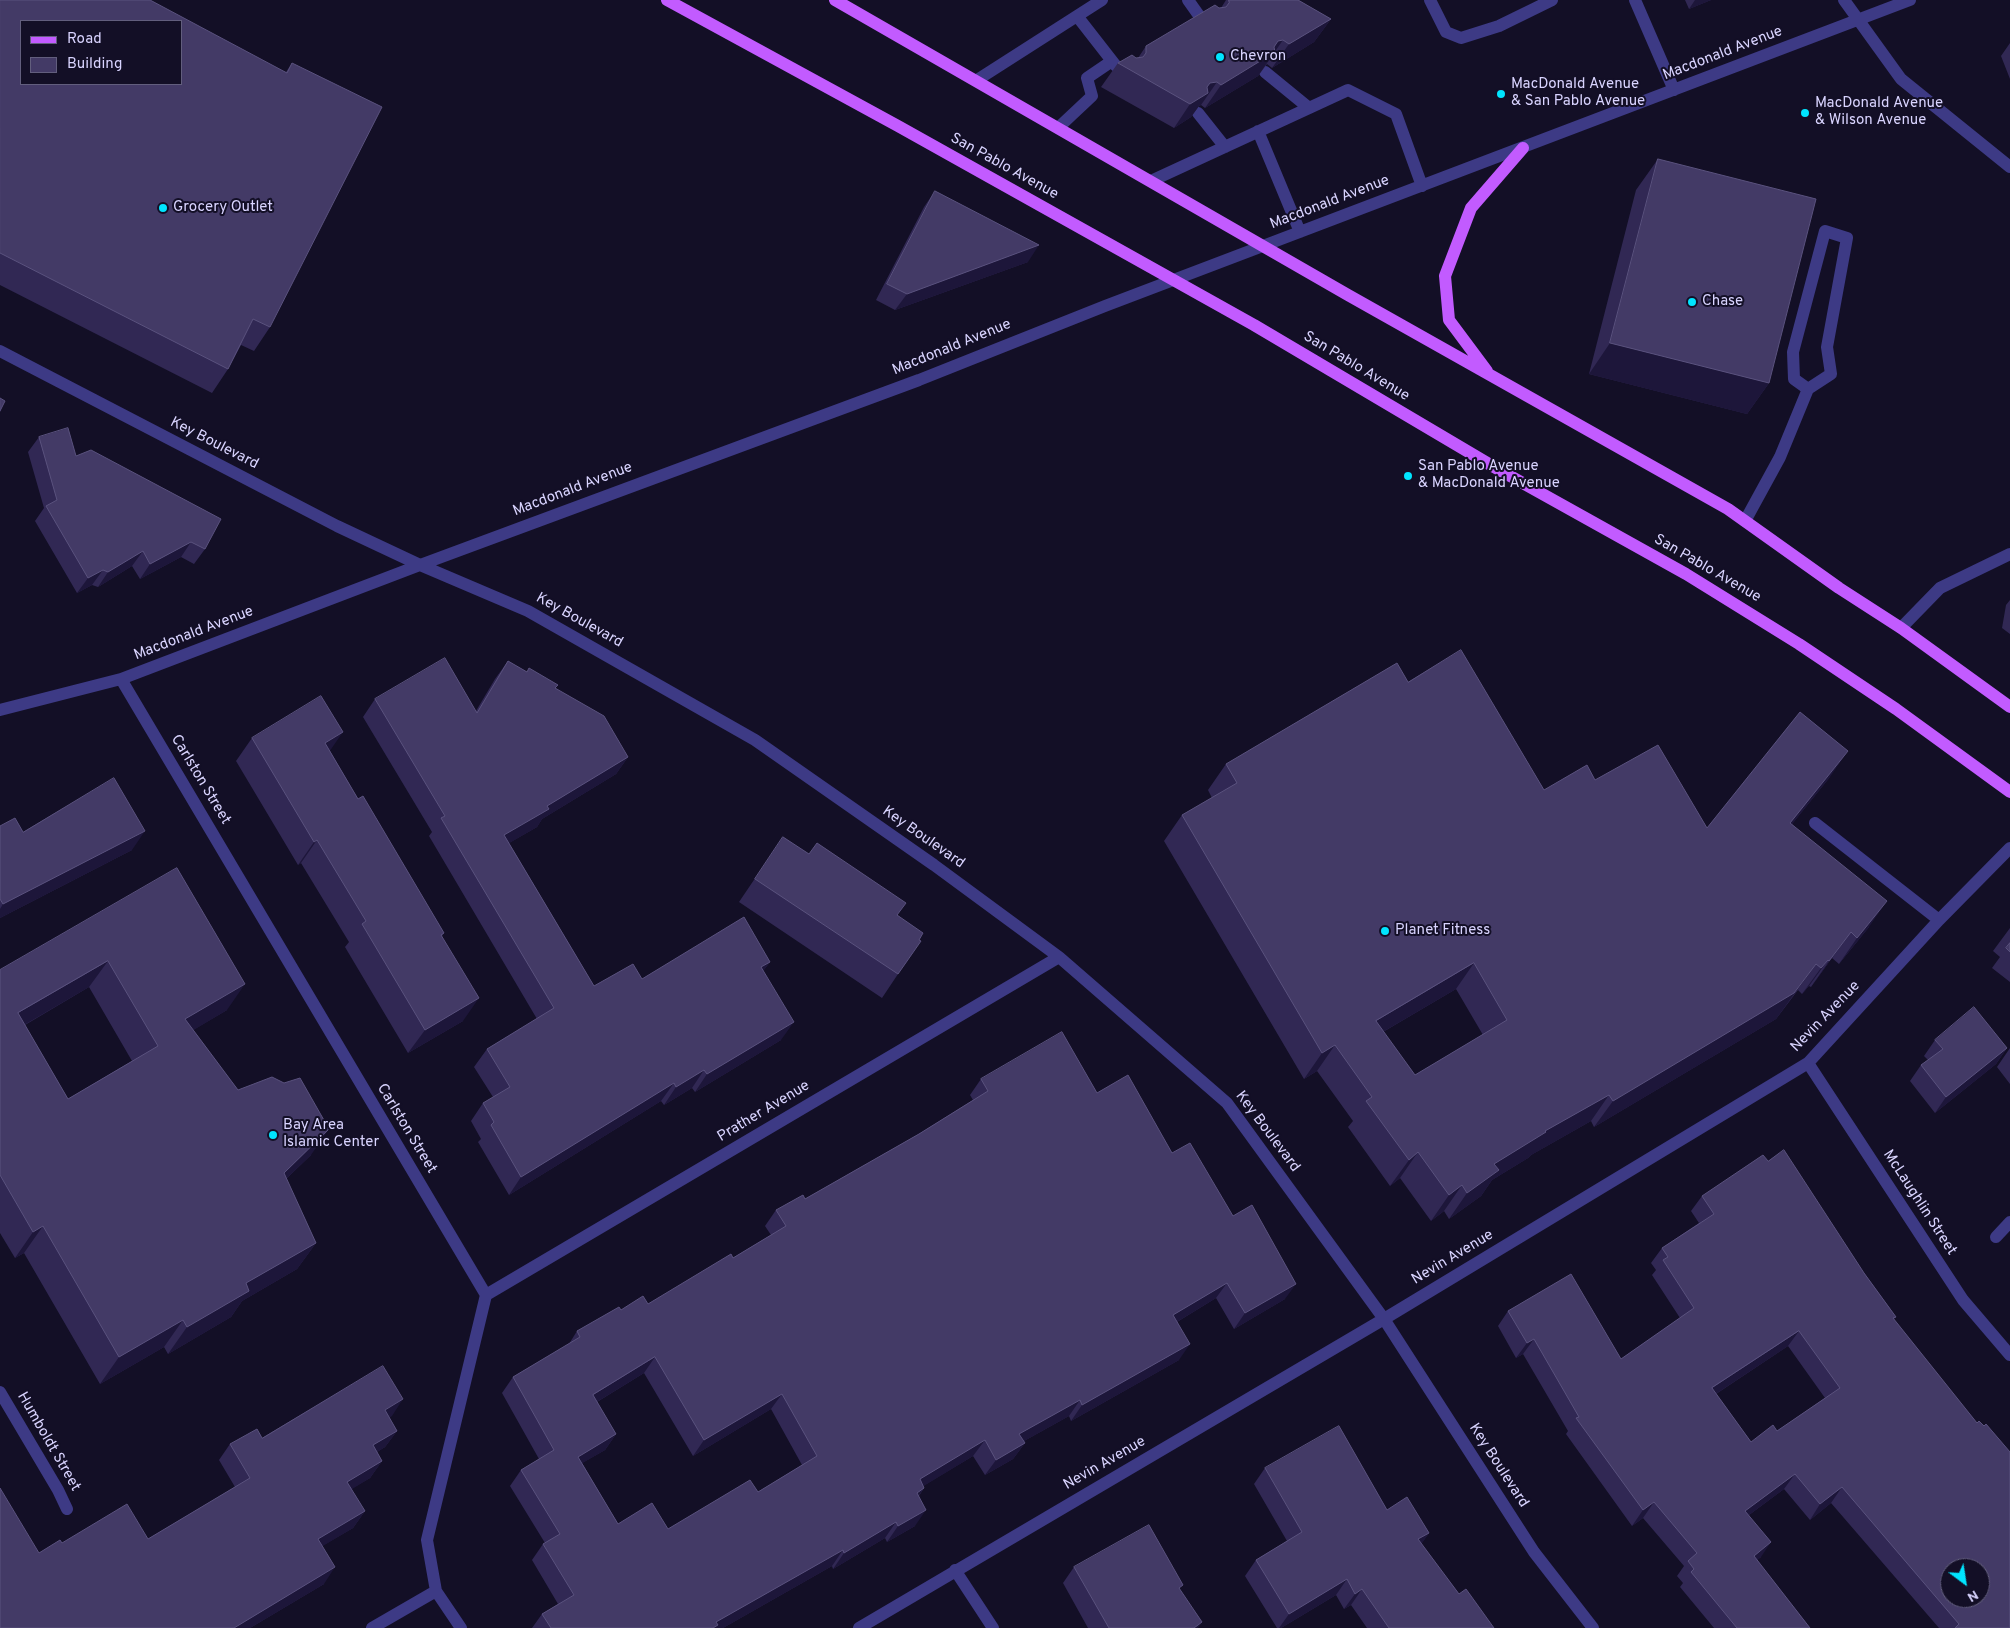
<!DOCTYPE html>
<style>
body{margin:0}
#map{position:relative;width:2010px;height:1628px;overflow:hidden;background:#130f26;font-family:Overpass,sans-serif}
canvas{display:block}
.legend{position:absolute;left:20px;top:20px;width:162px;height:65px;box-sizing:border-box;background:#130f26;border:1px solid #625e7d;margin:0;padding:6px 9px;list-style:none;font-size:15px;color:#d9d4ff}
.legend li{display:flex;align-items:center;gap:10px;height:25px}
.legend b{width:25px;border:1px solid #625e7d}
.north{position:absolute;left:1940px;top:1558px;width:50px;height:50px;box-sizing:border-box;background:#130f26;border:1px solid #625e7d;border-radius:50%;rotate:149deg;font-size:14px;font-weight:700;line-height:20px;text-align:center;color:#d9d4ff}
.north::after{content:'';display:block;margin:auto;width:18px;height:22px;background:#00e5ff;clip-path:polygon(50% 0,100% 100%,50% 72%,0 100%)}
</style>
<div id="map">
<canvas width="2010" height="1628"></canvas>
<ul class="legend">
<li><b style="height:6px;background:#c25bff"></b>Road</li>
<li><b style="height:14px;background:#433a66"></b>Building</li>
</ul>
<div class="north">N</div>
</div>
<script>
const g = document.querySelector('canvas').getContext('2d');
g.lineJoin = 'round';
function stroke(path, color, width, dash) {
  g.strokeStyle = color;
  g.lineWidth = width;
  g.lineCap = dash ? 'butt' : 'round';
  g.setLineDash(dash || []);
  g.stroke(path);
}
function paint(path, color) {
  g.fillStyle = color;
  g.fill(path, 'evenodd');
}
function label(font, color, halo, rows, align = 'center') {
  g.font = font + ' Overpass,sans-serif';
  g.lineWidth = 4;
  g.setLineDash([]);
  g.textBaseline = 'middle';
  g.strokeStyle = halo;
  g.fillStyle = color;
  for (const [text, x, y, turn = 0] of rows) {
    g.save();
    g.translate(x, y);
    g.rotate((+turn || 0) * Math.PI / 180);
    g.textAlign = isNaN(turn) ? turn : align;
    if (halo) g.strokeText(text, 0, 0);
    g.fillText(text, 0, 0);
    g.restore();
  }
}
stroke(new Path2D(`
 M1188,0l17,24
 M1430,0l16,32 15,6 38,-12 53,-26
 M1635,0l39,90
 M1844,0l57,79 109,88
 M1077,16l39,50
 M1265,72l44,36
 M977,80l125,-80
 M1198,113l27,34
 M1059,127l33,-31 -5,-18 25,-17
 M1258,131l42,101
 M1151,181l197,-91 48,24 26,72
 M0,351l337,175 83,39 108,46 227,129 179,125 125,92 168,146 157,216 150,233 59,76
 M1745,521l35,-64 28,-68 23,-15 -4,-27 20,-109 -22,-7 -32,121 1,27 14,10
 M1901,628l39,-40 70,-34
 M121,679l365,616 -59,245 9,51 25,37
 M0,710l121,-31 299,-114 499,-185 186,-74 805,-306
 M1815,823l124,97
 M1808,1063l155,237 47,55
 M1996,1237l14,-15
 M486,1295l573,-338
 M0,1392l58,98 9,19
 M955,1570l38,58
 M372,1628l64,-37
 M859,1628l525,-309 424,-256 131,-143 71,-72`), '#3d3a85', 12);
stroke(new Path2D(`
 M667,0l231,126 356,199 240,142 192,107 113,70 97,65 114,83
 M835,0l513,295 380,214 111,79 62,40 109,79
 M1487,371l-38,-51 -4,-44 26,-68 52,-60`), '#c25bff', 12);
paint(new Path2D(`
 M0,0l286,72 6,-9 -22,264 -16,24 -13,-6 -13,24 -16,24 -212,-108z
 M1226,0h72l33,19 -17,23 -42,26 -5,-4 -9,12 -53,32 -4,-3 -2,1 -8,11 -17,11 -73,-41 17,-24 20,-5 8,-12 73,-38h2z
 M1685,0h26l-22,9z
 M2010,43v36l-9,-23z
 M1658,159l111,224 -22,31 -158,-40 47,-184z
 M935,191l93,71 -133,48 -19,-10 48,-93z
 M39,437l37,19 129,93 -11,15 -13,-7 -41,22 -8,-13 -34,21 -6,-2 -15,8 -42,-72 9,-13 -16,-56z
 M2010,600v34l-8,-6 4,-23z
 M508,661l47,27 73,69 -12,17 -74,45 -5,8 -28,16 85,143 176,-24 -7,9 18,69 -86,52 -3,-4 -28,17 -3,-4 -152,94 -31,-53 3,-3 -10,-18 12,-18 10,-6 -19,-30 13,-18 50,-30 -108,-183 3,-4 -69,-115 12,-18 101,12 19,-32z
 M1408,682l136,108 51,-10 112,48 123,-51 -38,47 77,103 -30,37 -7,-6 -21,29 -2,-1 -7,8 -4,-4 -22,29 -182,108 -3,-6 -60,34 -3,3 -36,22 -11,16 -32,23 -5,-8 -13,10 -31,-43 -10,8 -42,-59 5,-6 -36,-50 -13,8 -140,-238 18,-26 30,-17 -4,-8 18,-26zM1456,989l27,46 -68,40 -32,-43z
 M252,738l78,13 28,48 86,134 -2,3 21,85 -55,32 -63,-106 4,-5 -48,-79 -3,2 -62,-104z
 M0,826l23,6 109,18 -132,68z
 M783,837l114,78 22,25 -21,34 -16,24 -143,-96z
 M177,868l50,142 -34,20 45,60 73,65 -25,24 30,64 -19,26 -55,32 -11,16 -63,37 -4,-7 -64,37 -76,-131 -9,5 -15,-25v-263zM89,987l43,74 -64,38 -43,-74z
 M2010,928v54l-18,-14 8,-11 -7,-6z
 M1935,1040l72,8 -11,16 -61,49 -25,-32 11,-16 7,-5 -4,-4z
 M2010,1048v36l-13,-17z
 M981,1079l116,14 75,60 61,63 52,83 -51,30 -18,-31 -39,24 2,38 -108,61 -2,-5 -45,25 1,2 -12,16 -28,16 -12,-19 -50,30 1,2 -5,8 -4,30 -28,16 -2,-4 -52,31 -1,-3 -109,62h-191l10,-14 16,-10 -26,-44 11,-16 2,-1 -35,-57 11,-16 18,-11 -37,-66 11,-16 56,-33 8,-13 44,-21 27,-6 85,-46 38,-23 -6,-9 11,-16 29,-11 114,-65 54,-34 -3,-5zM644,1373l49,83 78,-47 31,56 -44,27 -90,37 -50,-5 -36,-61 23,-13 11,-16 -19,-32z
 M1768,1161l96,112 32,44 -2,2 116,309h-71l-108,-125 -21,17 -26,-31 -35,26 12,42 -4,3 53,68h-96l-34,-41 3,-4 -6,-7 7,-10 -41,-48 -11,8 -66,-92 2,-3 -45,-77 -7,4 -18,-32 10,-15 113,48 59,-41 -28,-43 4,-5 -5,-7 11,-15 37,-25 -8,-12 11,-15zM1788,1346l37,52 -48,33 -26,11 -35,-48z
 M392,1416l-3,1 8,14 -12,16 -8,5 5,9 -12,17 -19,11 14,22 -12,17 -31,18 2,38 -74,44h-250l39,-75 23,-10 86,-4 87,-52 -16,-27 11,-16z
 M1265,1468l122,42 42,23 -8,11 38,50 35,34h-127l-16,-23 -7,4 -8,-14 -55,33h-4l-32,-52 11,-16 31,-19 -33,-57z
 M1074,1567l106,23 18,38h-110l-25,-45z`), '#312854');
paint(new Path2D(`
 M1695,0h16l-22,9z
 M1331,19l-17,23 -42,26 17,-24z
 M1283,40l-25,36 -53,32 16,-23 57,-44z
 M1217,82l-16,23 -2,1 -8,11 -17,11 16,-24 20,-21z
 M1039,245l-11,17 -133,48 12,-16z
 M1610,343l159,40 -22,31 -158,-40z
 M191,542l-10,15 -41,22 10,-15z
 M143,551l-11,15 -34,21 10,-15z
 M103,570l-11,15 -15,8 11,-15z
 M343,732l-16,23 -2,-12z
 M1848,751l-18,26 -58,72 18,-26z
 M628,757l-12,17 -74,45 -5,8 -45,26 12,-18 43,-29z
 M145,831l-13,19 -132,68v-9l3,-5z
 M317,840l-16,23 -3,2 16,-23z
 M1887,901l-18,26 -30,37 18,-26z
 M1851,932l-19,26 -21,29 18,-26z
 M1828,960l-19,26 -7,8 19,-26z
 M108,961l-19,26 -89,52 18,-26z
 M770,962l-13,17 4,-12z
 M1474,963l-18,26 -99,58 19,-26z
 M1816,964l-40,55 -182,108 19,-26z
 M245,984l-18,26 -60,36 18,-27z
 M479,998l-16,23 -55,32 17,-23z
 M794,1022l-13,18 -86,52 12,-18z
 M1335,1045l-18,26 -13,8 18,-26z
 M2007,1048l-11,16 -61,49 11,-16z
 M704,1070l-12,18 -28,17 12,-18z
 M674,1083l-13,18 -152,94 12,-18z
 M1609,1095l-18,26 -60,34 -3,3 -36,22 -11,16 -32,23 18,-26 27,-29 51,-33z
 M329,1129l-18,26 -46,44 19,-26z
 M1418,1152l-18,26 -10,8 19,-26z
 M1462,1185l-18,26 -13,10 18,-26z
 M43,1226l-19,27 -9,5 18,-26z
 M316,1243l-19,26 -55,32 -11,16 -63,37 19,-27 59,-44z
 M1227,1283l-11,15 -54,33 11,-16z
 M1296,1284l-11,15 -51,30 11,-16z
 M183,1320l-19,27 -64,37 19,-27z
 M1799,1331l-11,15 -86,57 10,-15z
 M1534,1339l-11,15 -7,4 11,-15z
 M1190,1344l-11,16 -108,61 11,-16z
 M655,1357l-11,16 -62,38 11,-16z
 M782,1394l-11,15 -78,47 11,-16z
 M403,1399l-11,17 -19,11 12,-17z
 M1080,1400l-11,16 -61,34 11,-16z
 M397,1431l-12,16 -24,15 12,-17z
 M616,1434l-11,16 -38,22 11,-15z
 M985,1440l-12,16 -64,39 11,-16z
 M1025,1443l-12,16 -28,16 11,-15z
 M382,1461l-12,17 -34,21 11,-17z
 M1795,1474l-11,15 -50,37 11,-15z
 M1842,1487l-11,16 -21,17 10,-16z
 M924,1488l-11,16 4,-11z
 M1654,1502l-11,16 -11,8 11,-16z
 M926,1510l-11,16 -28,16 11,-16z
 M365,1511l-12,17 -47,28 12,-17z
 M896,1522l-11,16 -52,31 11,-16z
 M1429,1533l-11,16v-10z
 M1771,1542l-10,15 -18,15 11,-16z
 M843,1550l-11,16 -109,62h-11l4,-6z
 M335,1567l-11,17 -74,44h-16z
 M1347,1579l-11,16 -55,33h-2l10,-14z
 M1362,1589l-11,16 -7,4 11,-15z
 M1202,1622l-4,6h-4z`), '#1d163a');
const building = new Path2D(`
 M0,0h150l137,73 5,-10 90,44 -112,220 -17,-8 -25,50 -228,-116zM21,21h160v63h-160z
 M1229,0h69l33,19 -42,25 -6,-4 -5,1 -4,6 1,5 -54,33 -4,-3 -7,1 -3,4 1,6 -18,11 -72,-41 14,-8 4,3 7,-1 3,-4v-7l69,-41 4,3 7,-1 3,-4z
 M1658,159l158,40 -47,184 -159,-40z
 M935,191l104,54 -132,49 -20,-10z
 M0,398l5,3 -5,10z
 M68,428l8,28 15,-6 130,69 -16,30 -14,-7 -41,22 -7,-13 -35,21 -5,-2 -15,8 -42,-72 11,-6 -18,-63z
 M1461,650l83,140 43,-25 8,15 63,-35 49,83 93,-116 48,39 -58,72 97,78 -30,37 -6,-6 -22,29 -1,-1 -7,8 -5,-4 -22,29 -181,108 -4,-6 -64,36 1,1 -52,32 5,6 -32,23 -5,-8 -13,10 -31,-43 -9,8 -43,-59 6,-4 -37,-52 -13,8 -140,-238 55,-32 -11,-19 171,-101 11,19zM1474,963l33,57 -92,55 -39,-54z
 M445,658l32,55 31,-52 19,11 2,-4 29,17 -3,3 49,28 24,41 -81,49 2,3 -45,26 90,151 39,-22 9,15 102,-62 26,45 -9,5 33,55 -87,52 -3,-4 -28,17 -2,-4 -153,94 -30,-52 3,-3 -11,-19 27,-16 -23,-38 67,-41 -113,-190 4,-2 -70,-117z
 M321,696l22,36 -18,11 33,56 5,-3 81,137 -3,2 38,63 -54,32 -63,-106 4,-3 -49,-81 -3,2 -62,-104z
 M114,778l31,53 -142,73 -3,-5v-73l15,-8 8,14z
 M783,837l26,17 8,-11 89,60 -9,12 26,18 -4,7 2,1 -23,33 -143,-95z
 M177,868l68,116 -60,35 53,71 34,-13 12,6 16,-5 29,51 -45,44 32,70 -70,40 3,8 -62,36 -4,-7 -64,37 -76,-131 -10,6 -33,-57v-205zM108,961l50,85 -90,53 -50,-86z
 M2010,943v9l-4,-4z
 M1974,1007l33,41 -61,49 -25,-32 22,-16 -8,-9z
 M1062,1032l35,61 31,-18 44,78 18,-10 43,73 19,-11 44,79 -51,29 -18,-30 -54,32 17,29 -108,61 -2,-5 -61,34 6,9 -29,17 -11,-20 -65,39 4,9 -7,5 9,17 -28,16 -2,-4 -52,31 -1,-3 -127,72 2,3 -5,3h-162l-9,-14 32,-19 -31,-51 17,-10 -39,-64 33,-20 -41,-73 67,-40 -3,-6 42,-24 2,3 22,-14 5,8 83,-50 2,4 53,-32 -10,-16 27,-15 2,4 114,-65 69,-43 -7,-12zM655,1357l49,83 78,-46 35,62 -59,36 -8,-12 -82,49 -16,-26 -34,21 -40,-67 38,-23 -23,-39z
 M1784,1150l80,123 32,44 -3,1 84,105 2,-2 5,5 2,-2 24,28v176h-55l4,-4 -117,-137 -22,17 -25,-30 -50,37 26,31 -17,14 56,72h-73l-46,-56 3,-3 -6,-8 9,-8 -43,-51 -11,8 -67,-92 3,-1 -45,-78 -7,4 -19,-32 63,-37 50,85 73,-51 -31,-48 5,-3 -6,-9 52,-34 -12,-18 61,-41 5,6zM1799,1331l41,57 -63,43 -4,-6 -22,17 -39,-54zM1950,1568h30v30h-30z
 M383,1366l20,33 -18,11 12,21 -24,14 9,16 -35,21 18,29 -47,28 17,28 -101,61h-234v-140l39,65 21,-13 2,3 65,-39 21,35 102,-61 -20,-34 27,-15 5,9z
 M1339,1426l48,84 20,-13 22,36 -11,6 41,55 7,-5 28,39h-105l-27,-39 -7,5 -8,-15 -58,35 -33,-54 46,-28 -37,-64z
 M1149,1525l34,60 -4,3 23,34 -8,6h-85l-35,-61z`);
paint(building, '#433a66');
stroke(building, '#5a527e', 1);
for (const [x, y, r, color] of [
 [1220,57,5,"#00e5ff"],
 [1501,94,5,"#00e5ff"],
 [1805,113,5,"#00e5ff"],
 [163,208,5,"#00e5ff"],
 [1692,302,5,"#00e5ff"],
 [1408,476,5,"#00e5ff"],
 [1385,931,5,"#00e5ff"],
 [273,1135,5,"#00e5ff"]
]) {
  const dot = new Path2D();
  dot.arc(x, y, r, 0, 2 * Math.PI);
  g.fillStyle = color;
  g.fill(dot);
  stroke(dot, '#130f26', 2);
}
label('15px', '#d9d4ff', '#130f26', [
 ["Macdonald Avenue",1723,54,-21],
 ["San Pablo Avenue",1004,167,29],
 ["Macdonald Avenue",1330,203,-21],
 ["Macdonald Avenue",952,348,-22],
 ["San Pablo Avenue",1356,367,31],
 ["Key Boulevard",214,444,27],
 ["Macdonald Avenue",573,490,-21],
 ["San Pablo Avenue",1707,569,30],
 ["Key Boulevard",579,621,29],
 ["Macdonald Avenue",194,634,-21],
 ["Carlston Street",200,780,59],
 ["Key Boulevard",923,838,35],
 ["Nevin Avenue",1826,1017,-46],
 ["Prather Avenue",764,1112,-31],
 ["Carlston Street",406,1129,59],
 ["Key Boulevard",1267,1132,53],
 ["McLaughlin Street",1919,1203,57],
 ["Nevin Avenue",1453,1258,-31],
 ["Humboldt Street",48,1442,60],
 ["Nevin Avenue",1105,1464,-30],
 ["Key Boulevard",1498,1466,57]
]);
label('15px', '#d9d4ff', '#130f26', [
 ["Chevron",1230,57],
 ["MacDonald Avenue",1511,85],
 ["& San Pablo Avenue",1511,102],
 ["MacDonald Avenue",1815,104],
 ["& Wilson Avenue",1815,121],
 ["Grocery Outlet",173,208],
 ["Chase",1702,302],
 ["San Pablo Avenue",1418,467],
 ["& MacDonald Avenue",1418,484],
 ["Planet Fitness",1395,931],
 ["Bay Area",283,1126],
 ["Islamic Center",283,1143]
], 'left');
</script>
